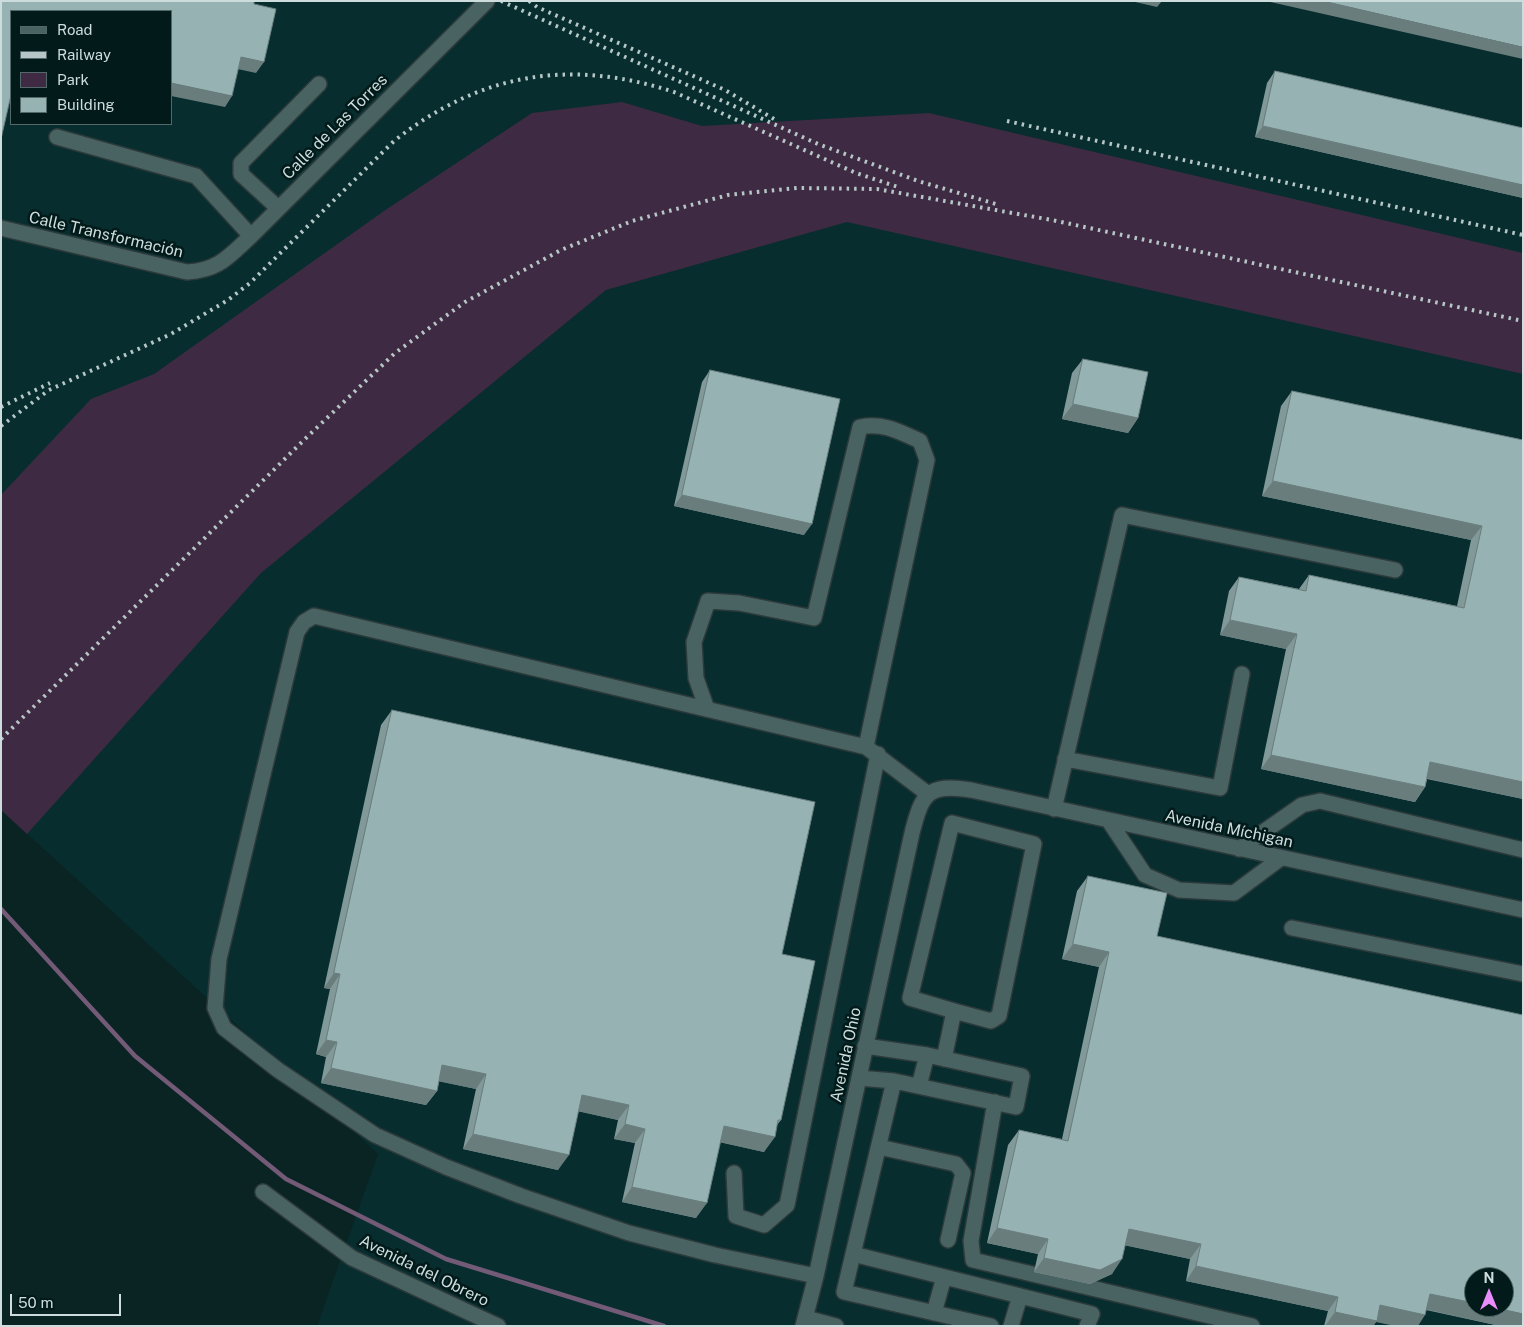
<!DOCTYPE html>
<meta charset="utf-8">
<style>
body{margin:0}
#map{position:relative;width:1524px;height:1327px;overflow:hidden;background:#0a2323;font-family:"Public Sans",sans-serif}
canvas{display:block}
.frame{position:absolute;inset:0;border:2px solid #cddcdc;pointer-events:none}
.legend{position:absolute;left:10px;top:10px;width:162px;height:115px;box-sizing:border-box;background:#021a1a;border:1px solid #536868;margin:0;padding:6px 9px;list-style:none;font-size:15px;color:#cddcdc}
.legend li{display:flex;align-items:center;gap:10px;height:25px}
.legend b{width:25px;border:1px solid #536868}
.north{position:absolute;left:1464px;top:1267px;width:50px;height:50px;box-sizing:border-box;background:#021a1a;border:1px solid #536868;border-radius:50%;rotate:0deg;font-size:14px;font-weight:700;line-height:20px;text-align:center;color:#cddcdc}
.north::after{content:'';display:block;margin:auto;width:18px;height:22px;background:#ea8dfc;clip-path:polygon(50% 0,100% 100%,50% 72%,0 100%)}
.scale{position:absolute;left:10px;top:1294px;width:111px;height:22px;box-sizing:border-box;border:2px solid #cddcdc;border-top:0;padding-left:6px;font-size:15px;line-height:18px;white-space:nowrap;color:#cddcdc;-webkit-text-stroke:4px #021a1a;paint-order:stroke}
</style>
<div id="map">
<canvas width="1524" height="1327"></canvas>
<div class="frame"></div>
<ul class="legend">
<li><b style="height:6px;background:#496363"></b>Road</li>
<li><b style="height:6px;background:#b7c7c7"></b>Railway</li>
<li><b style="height:14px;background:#3e2a42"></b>Park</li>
<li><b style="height:14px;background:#96b2b2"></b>Building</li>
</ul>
<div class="north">N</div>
<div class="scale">50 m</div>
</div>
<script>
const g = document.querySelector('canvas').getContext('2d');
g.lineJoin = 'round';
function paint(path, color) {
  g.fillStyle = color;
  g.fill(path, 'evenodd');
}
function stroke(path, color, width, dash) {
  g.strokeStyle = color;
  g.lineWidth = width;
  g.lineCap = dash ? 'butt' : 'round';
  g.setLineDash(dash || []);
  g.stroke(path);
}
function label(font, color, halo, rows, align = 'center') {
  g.font = font + ' "Public Sans",sans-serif';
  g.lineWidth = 5;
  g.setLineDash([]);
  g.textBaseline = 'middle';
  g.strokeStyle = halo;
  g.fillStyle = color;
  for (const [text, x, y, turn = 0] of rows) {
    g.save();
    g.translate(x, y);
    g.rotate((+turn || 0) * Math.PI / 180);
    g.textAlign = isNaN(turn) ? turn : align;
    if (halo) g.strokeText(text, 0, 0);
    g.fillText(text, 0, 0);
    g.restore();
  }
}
paint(new Path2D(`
 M1,1h1522v1325h-1206l61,-172 -377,-344zM11,11h160v113h-160zM1474,1277h30v30h-30z`), '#072d2e');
paint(new Path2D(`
 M622,102l80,24 227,-13 594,140v121l-676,-152 -241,68 -345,283 -234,261 -26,-24v-315l90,-96 63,-25 230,-163 148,-98z`), '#3e2a42');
stroke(new Path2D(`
 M1,909l134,147 151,123 160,80 218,67`), '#735a77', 4.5);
const minor = new Path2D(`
 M57,137l139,39 55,60
 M278,208l-37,-34v-11l78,-79
 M1,228l186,44c32,-2 41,-15 64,-36l236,-235
 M707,709l-11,-31 -2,-36 14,-41 31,2 75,15 46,-191c23,-5 40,5 60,14l7,19 -61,287
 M1065,759l155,29 22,-114
 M1054,809l68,-294 273,55
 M1109,821l36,54 34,15 55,3 47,-35
 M1239,849l63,-44 18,-4 203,49
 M1292,928l231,46
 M944,1059l10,-48 37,10 8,-5 35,-172 -82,-21 -42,175 44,13
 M859,1078l35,3 122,26 6,-31 -95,-21 -62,-9
 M894,1081l-50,211 147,34
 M919,1086l8,-31
 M995,1102l-24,139 2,19 279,66
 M879,1147l77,17 7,9 -15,67
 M734,1173l2,43 28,9 23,-20 91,-451
 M263,1192l89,66 146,68
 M853,1254l239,60 -5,12
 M816,1276l-101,-21 -86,-22 -108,-37 -75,-29 -71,-32 -97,-65 -54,-42 -9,-20 4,-49 78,-327 7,-10 10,-6 552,131 62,47
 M934,1313l10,-36
 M806,1318l30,8
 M803,1326l13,-50 96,-443c10,-39 15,-50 59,-43l552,120
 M1011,1326l9,-30`);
stroke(minor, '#2d3a3b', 18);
stroke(minor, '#496363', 15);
stroke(new Path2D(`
 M501,1l317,143 100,37 78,23
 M529,1l8,6 188,83 49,29
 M1007,121l516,114
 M1,407l49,-24
 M1,426l48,-36 122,-56 57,-34 22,-17 144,-142c86,-68 176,-83 280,-49l182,81 42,14
 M1,739l305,-301 89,-85 70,-51 96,-52 71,-29 96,-26 69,-7 80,1 175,31 471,101`), '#b7c7c7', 4, [2.5, 5]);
paint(new Path2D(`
 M1275,71l248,57v70l-268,-61 12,-54z
 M1083,359l55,59 -10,15 -66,-14 10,-46z
 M710,370l94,165 -130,-29 28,-124z
 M1292,391l231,49v359l-96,-20 -2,8 -10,15 -154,-33 25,-120 -66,-14 9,-44 10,-14 60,12 10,-14 148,31 14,-66 -209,-44 19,-90z
 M392,710l390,244 -1,166 -4,5 -13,27 -44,-10 -24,76 -74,-16 13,-59 -21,-4 4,-19 -40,-9 -20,59 -95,-21 13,-60 -37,-8 -2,10 -11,14 -105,-22 5,-26 -10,-3 14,-65 -6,-1 57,-263z
 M1088,876l69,60 343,390 -74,-16 -50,12 -3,4h-49l4,-15 -142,-30 4,-22 -65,-14 -13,29 -22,10 -56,-12 4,-18 -51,-11 21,-98 11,-15 43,9 37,-172 -37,-8 15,-68z`), '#819999');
paint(new Path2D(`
 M1131,1h31l-5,6z
 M1266,1h57l200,46v12z
 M241,57l23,5 -8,11 -23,-5z
 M171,83l61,13 -7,11 -54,-11z
 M1263,126l260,59v13l-268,-61z
 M1073,404l65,14 -10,15 -66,-14z
 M1273,481l209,45 -11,14 -209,-44z
 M682,495l130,29 -8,11 -130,-29z
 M1230,620l67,14 -11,15 -66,-14z
 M1271,755l154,32 -10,15 -154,-33z
 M1430,762l93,20v17l-103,-22z
 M1073,944l36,8 -10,15 -37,-8z
 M334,973l6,1 -10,15 -6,-1z
 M326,1040l11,2 -11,15 -10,-3z
 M442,1065l44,9 -10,15 -44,-9z
 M331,1068l106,23 -11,14 -105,-22z
 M582,1095l47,10 -11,15 -46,-10z
 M625,1124l20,5 -10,14 -21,-4z
 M724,1126l51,11 -11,15 -50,-11z
 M473,1134l96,21 -11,15 -95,-21z
 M632,1187l75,16 -11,15 -74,-16z
 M997,1228l51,11 -10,15 -51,-11z
 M1129,1229l72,15 -11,15 -72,-15z
 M1044,1258l78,1 -10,15 -22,10 -56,-12z
 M1196,1266l142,31 -10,14 -142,-30z
 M1430,1294l44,9v4h18l31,7v12h-23l-80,-18z
 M1380,1305l45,10 -7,11h-23l-19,-4 -3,4h-48l10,-14z`), '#697d7d');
const building = new Path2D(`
 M1,1h253v3l22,5 -12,53 -23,-5 -9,39 -61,-13v-72h-160v84l-10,44z
 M1323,1h200v46z
 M1275,71l248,57v57l-260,-59z
 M1083,359l65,13 -10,46 -65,-14z
 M710,370l130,29 -28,125 -130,-29z
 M1292,391l231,49v342l-93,-20 -5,25 -154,-32 26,-121 -67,-14 9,-43 67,14 3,-16 155,33 18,-82 -209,-45z
 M392,710l423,92 -33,152 33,7 -34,159h-3l-3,17 -51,-11 -17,77 -75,-16 13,-58 -20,-5 4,-19 -47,-10 -13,60 -96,-21 13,-60 -44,-9 -5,26 -106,-23 6,-26 -11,-2 14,-66 -6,-1z
 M1088,876l79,17 -10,43 366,79v299l-31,-7h12v-30h-30v26l-44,-9 -5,21 -45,-10 -3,16 -42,-9 3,-15 -142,-31 5,-22 -72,-15 -7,30 -22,11 -56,-12 4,-19 -51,-11 22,-98 49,11 41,-189 -36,-8z`);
paint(building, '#96b2b2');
stroke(building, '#697d7d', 1);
label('16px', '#cddcdc', '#021a1a', [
 ["Calle de Las Torres",335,127,-45],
 ["Calle Transformación",106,235,13],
 ["Avenida Míchigan",1229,829,12],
 ["Avenida Ohio",846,1055,-78],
 ["Avenida del Obrero",424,1271,26]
]);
</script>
